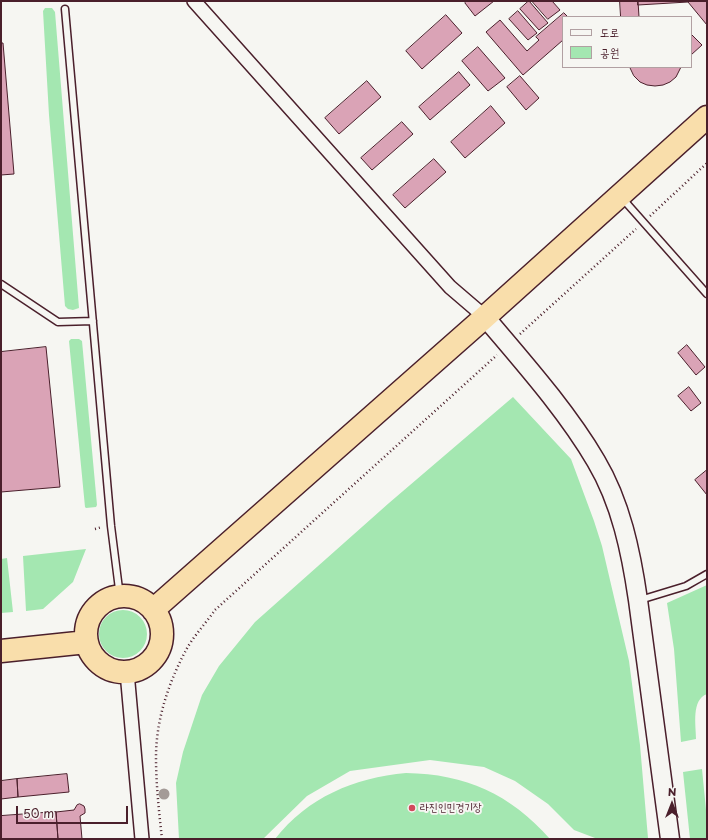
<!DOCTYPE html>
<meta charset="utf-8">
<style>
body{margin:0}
#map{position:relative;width:708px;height:840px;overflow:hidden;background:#f6f6f2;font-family:"Playpen Sans","Poor Story",sans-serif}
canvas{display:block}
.frame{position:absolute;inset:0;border:2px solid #4a1f2b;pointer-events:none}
.legend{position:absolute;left:562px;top:16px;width:130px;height:52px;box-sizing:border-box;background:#f6f6f2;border:1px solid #b1a0a2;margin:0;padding:5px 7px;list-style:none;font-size:12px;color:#4a1f2b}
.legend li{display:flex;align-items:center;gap:8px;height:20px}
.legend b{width:20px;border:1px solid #b1a0a2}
.north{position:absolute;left:652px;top:784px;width:40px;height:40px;-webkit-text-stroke:3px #f6f6f2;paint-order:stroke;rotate:0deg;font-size:11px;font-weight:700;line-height:16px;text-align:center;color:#4a1f2b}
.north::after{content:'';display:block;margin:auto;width:14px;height:18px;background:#4a1f2b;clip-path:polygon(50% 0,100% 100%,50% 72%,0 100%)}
.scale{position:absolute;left:16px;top:806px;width:112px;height:18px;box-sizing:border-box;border:2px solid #4a1f2b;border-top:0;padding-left:5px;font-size:12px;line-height:14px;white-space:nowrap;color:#4a1f2b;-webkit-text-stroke:3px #f6f6f2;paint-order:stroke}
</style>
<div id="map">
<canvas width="708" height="840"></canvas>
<div class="frame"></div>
<ul class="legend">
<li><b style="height:5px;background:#f6f6f2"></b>도로</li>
<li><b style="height:11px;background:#a4e7b1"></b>공원</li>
</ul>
<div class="north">N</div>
<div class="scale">50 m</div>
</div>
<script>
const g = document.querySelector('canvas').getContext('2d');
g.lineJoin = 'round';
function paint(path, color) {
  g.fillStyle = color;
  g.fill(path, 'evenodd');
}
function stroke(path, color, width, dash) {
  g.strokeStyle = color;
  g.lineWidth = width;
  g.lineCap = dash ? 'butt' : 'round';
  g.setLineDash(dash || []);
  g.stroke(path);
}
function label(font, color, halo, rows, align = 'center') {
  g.font = font + ' "Playpen Sans","Poor Story",sans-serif';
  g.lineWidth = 4;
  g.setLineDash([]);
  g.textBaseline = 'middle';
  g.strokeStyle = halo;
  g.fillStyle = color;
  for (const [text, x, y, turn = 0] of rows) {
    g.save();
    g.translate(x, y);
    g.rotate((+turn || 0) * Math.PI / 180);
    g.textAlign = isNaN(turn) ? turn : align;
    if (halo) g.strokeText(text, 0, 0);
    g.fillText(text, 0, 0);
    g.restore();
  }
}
paint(new Path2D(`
 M45,8h7l3,4 24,296 -6,2 -5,-1 -3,-3 -16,-191 -6,-104z
 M71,339h8l3,2 15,164 -1,2 -10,1 -1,-1 -16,-166z
 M513,397l58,62 23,62 8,25 27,115 11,84 8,93 -7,1 -46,-1 -21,-8 -26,-26 -33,-23 -31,-14 -54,-7 -80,11 -43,25 -44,43h-84l-3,-56 7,-31 19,-57 17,-29 36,-44 134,-119z
 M86,549l-13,33 -30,27 -17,2 -3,-55z
 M7,558l6,54 -12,1v-54z
 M707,585v109c-16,6 -11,31 -11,45l-15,3 -7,-93 -7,-46z
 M99 634a24 24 0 1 1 48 0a24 24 0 1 1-48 0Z
 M702,769l5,51v19h-17l-7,-67z
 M406,773c60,1 104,21 144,66h-275c33,-42 79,-61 131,-66z`), '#a4e7b1');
const building = new Path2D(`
 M467,1h27l-19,15 -10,-13z
 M529,1l19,22 -9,7 -19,-21z
 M532,1h20l8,9 -12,9z
 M620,1h18l1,16h-18z
 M638,1h69v24l-19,-23 -50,3z
 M518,11l19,22 -9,7 -19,-21z
 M564,13l4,4h-5v23l-40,35 -37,-43 14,-12 27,31 12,-11 -3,-3z
 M446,15l16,18 -40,36 -16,-18z
 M691,34l11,11 -11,10z
 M1,43h2l11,131 -13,1z
 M478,47l27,31 -17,13 -26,-30z
 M630,67h51l-5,10 -6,5 -7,3 -8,1 -8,-1 -7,-3 -6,-6z
 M459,72l11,13 -40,35 -11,-13z
 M520,76l19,22 -13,12 -19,-23z
 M367,81l14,16 -42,37 -14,-16z
 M491,106l14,17 -40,35 -14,-16z
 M402,122l11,12 -41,36 -11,-12z
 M434,159l12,13 -41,36 -12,-13z
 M687,345l18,22 -9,8 -18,-22z
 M46,347l14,140 -59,5v-140z
 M689,387l12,16 -10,8 -13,-15z
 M707,470v25l-12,-15z
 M67,774l2,18 -51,5 -1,-18z
 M17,779l1,18 -17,2v-18z
 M80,804l4,2 1,3v4l-5,3 2,23h-26h2l-2,-27 18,-2 3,-5z
 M56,812l2,27h-57v-23z`);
paint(building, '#daa3b6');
stroke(building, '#4a1f2b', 1);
const lane = new Path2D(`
 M65,9l46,517 9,71
 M622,198l85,96
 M1,284l57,38 35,-1
 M640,600l46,-14 21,-12`);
const street = new Path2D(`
 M194,1l256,286 35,30
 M127,672l15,167`);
const secondary = new Path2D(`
 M485,317c38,45 81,93 111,144 25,42 35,91 42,139l32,239`);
const highway = new Path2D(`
 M86 634a38 38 0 1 1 76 0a38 38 0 1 1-76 0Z
 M153,610l332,-293 222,-200
 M1,651l86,-9`);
stroke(lane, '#4a1f2b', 9);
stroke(street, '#4a1f2b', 16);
stroke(secondary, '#4a1f2b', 21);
stroke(highway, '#4a1f2b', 25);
stroke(new Path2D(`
 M650,216l57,-53
 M520,334l116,-105
 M95,529l7,-2
 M162,839c-3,-27 -6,-55 -6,-82 0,-36 12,-73 29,-105 7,-14 21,-29 30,-42l282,-255`), '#4a1f2b', 2.5, [1, 3]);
stroke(lane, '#f6f6f2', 6);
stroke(street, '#f6f6f2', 13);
stroke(secondary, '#f6f6f2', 18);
stroke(highway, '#f9deab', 22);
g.fillStyle = '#a49b97';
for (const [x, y] of [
 [164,794]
]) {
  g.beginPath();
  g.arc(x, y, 5.5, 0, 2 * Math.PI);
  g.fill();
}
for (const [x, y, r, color] of [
 [412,808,4,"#d1495b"]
]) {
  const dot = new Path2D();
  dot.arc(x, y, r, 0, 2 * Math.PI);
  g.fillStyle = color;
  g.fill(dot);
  stroke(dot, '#f6f6f2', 1.5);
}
label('11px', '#4a1f2b', '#f6f6f2', [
 ["라진인민경기장",420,808]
], 'left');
</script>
